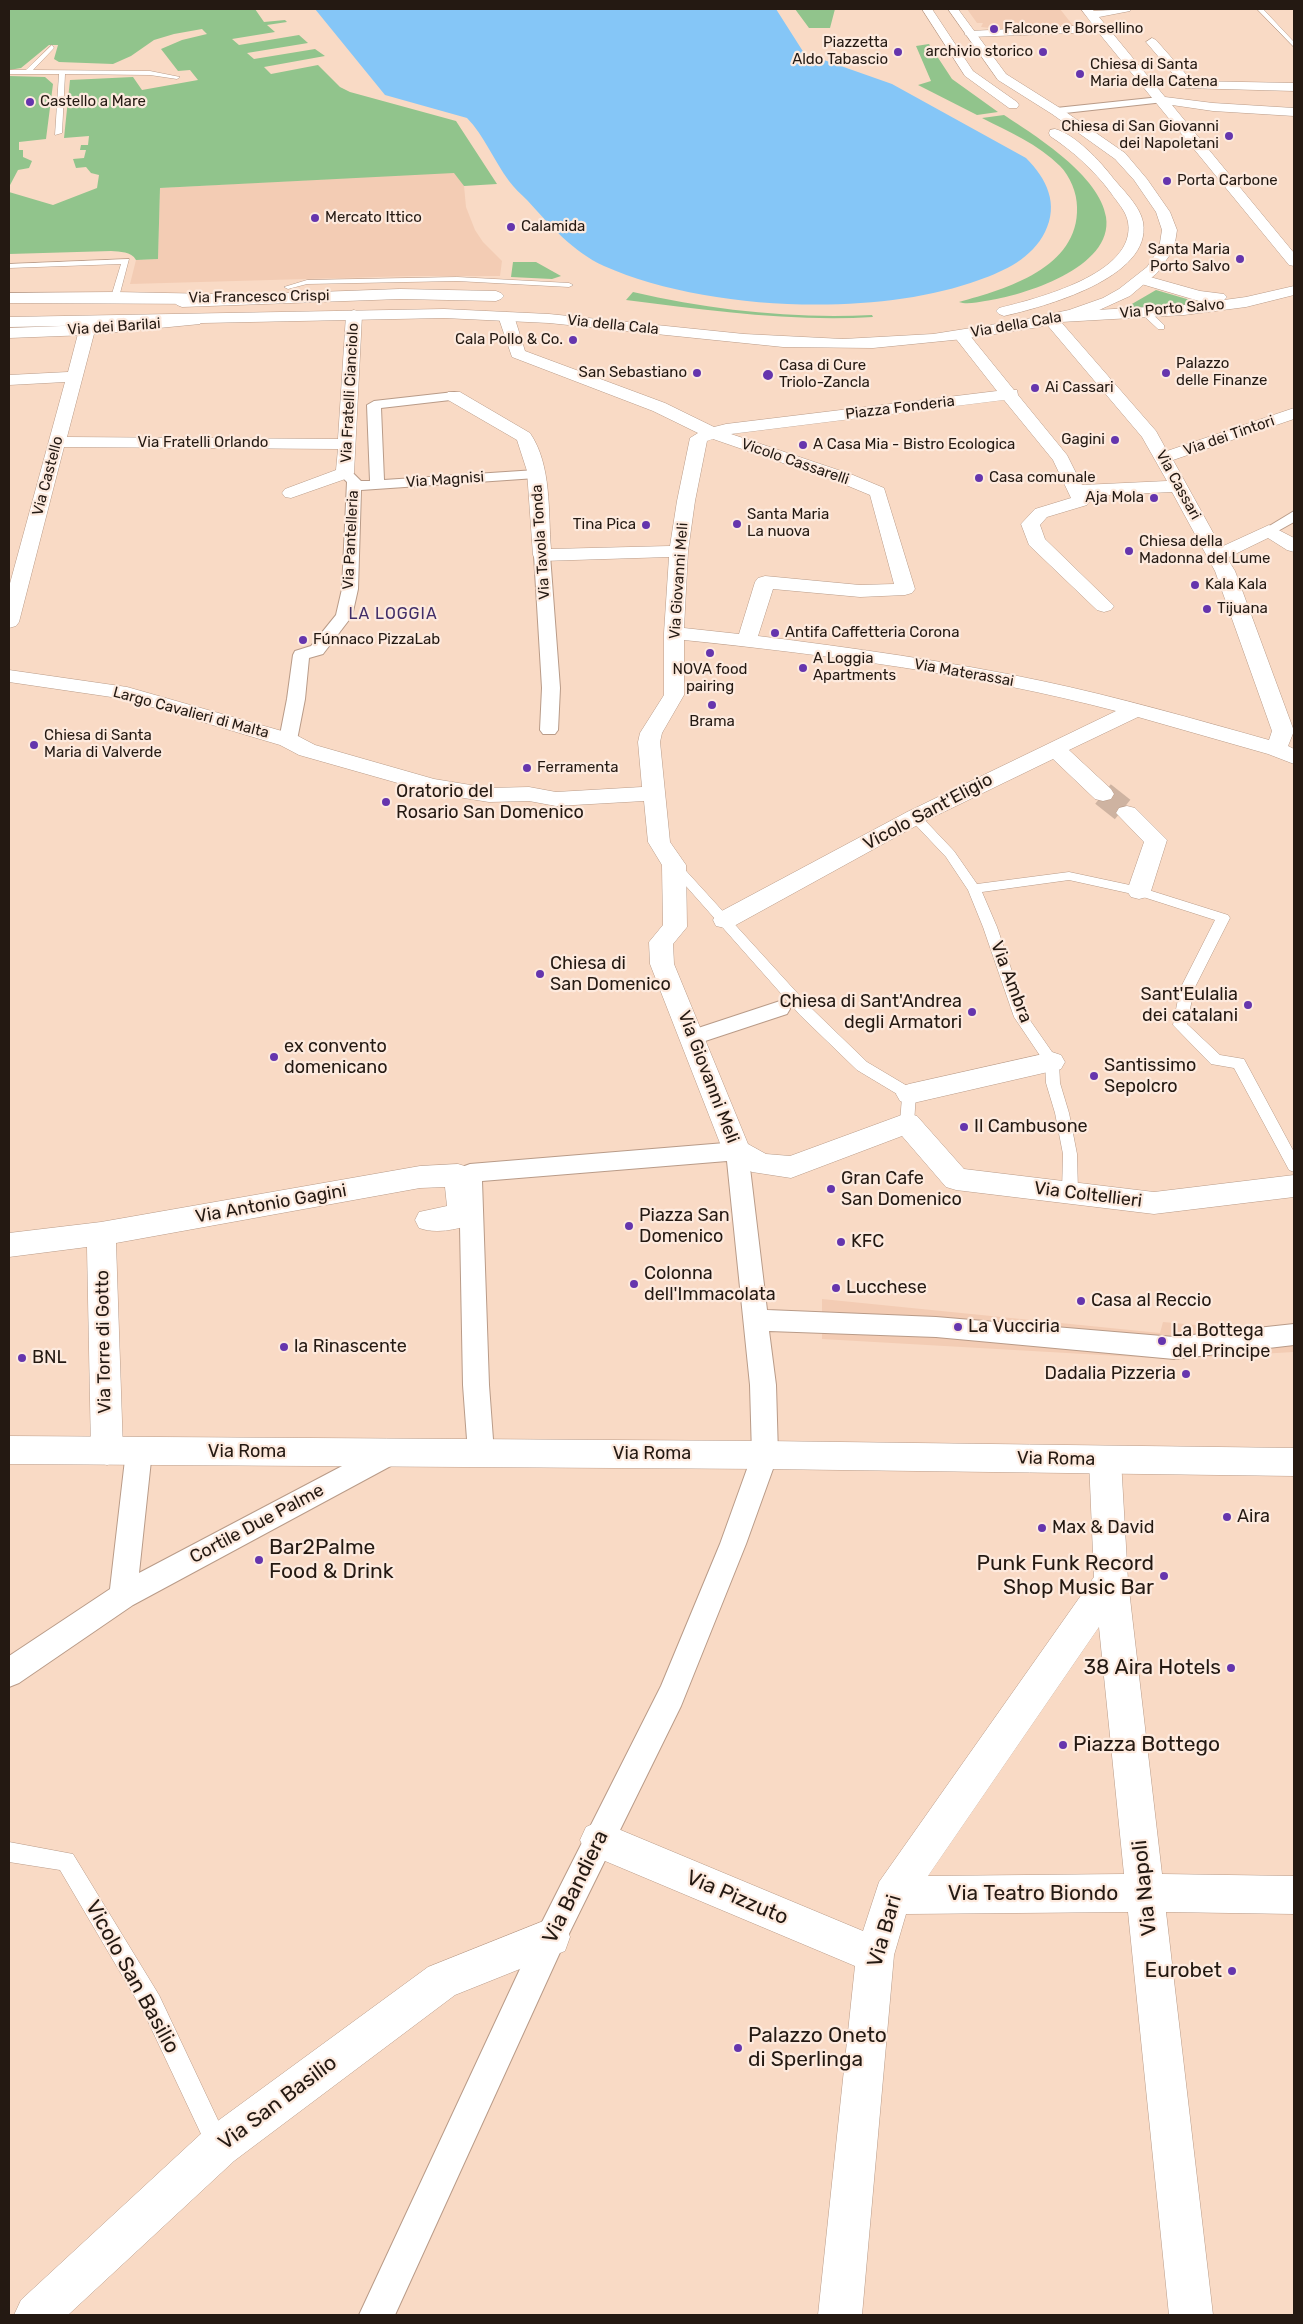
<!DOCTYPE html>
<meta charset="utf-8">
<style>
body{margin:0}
#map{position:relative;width:1303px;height:2324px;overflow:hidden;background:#f9dac5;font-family:Rubik,sans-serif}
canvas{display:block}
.frame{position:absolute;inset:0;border:10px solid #241912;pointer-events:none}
</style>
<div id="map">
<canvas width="1303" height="2324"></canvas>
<div class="frame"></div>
</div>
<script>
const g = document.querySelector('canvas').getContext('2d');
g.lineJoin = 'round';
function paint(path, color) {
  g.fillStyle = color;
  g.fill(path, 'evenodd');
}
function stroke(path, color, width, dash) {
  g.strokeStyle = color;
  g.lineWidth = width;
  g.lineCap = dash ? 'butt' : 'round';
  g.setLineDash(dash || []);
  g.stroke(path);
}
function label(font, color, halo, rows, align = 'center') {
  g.font = font + ' Rubik,sans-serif';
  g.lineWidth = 4.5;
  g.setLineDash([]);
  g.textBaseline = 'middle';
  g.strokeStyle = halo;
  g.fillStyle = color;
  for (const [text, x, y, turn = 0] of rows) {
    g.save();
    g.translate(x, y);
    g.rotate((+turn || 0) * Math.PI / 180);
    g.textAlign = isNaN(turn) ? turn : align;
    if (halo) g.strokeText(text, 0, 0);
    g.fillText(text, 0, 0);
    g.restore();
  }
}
paint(new Path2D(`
 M967,9h93l15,19 -68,2 -26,-3 2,-4h-6z
 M455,172l9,14 2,21 9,23 8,12 19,19 -2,15h-89l-281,8 6,-24 22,-1 2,-71z
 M822,1299l338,34 3,-11 88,8 43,-6v28l-122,7 -350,-20z`), '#f3ccb4');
paint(new Path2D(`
 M9,9h246l9,13 21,-2 2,2 -20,3 8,7 -43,7 7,6 60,-10 9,8 -61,10 7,6 61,-10 10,7 -61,11 7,7 47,-9 22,22 10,5 106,29 41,63 -33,2 -10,-13 -294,15 -2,71 -22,1c-5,-9 -16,-8 -25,-9l-102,3v-62l44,13 44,-17 2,-13 -8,-2 -5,-6 -10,1 -3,-9 11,-1 2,-8h-6l1,-5h7l1,-9 -25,2 6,-58 63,-3 9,13 56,-10 -8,-10 -12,1 -17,-22 21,-9 25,-6 -5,-5 -28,5 -20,6 -23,16 -18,8 -54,-2 -5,-3 4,-14h-9l-28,23 -12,2z
 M795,9h40l-5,19h-21z
 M929,44l23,35 46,33 -21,3 -59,-30 13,-4 -15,-35z
 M9,76l36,1 8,7 -7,55 -27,3v8h4v7l9,4 -3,7 -11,2 -9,17z
 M1004,115c32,21 96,61 102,102 8,51 -84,79 -121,84 -8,1 -18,4 -26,1 47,-13 120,-34 118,-95 0,-14 -7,-31 -17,-41 -22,-22 -51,-34 -78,-48z
 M513,262h23l25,14 -9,3 -41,-2z
 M1156,290l48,14 -73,6 -6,-2z
 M633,292c79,18 158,27 239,23l1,2c-83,5 -165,-7 -247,-17z`), '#91c48c');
paint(new Path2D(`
 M315,9h461l28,44 88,31 134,74c21,21 33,46 19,74 -13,26 -40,39 -66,48 -103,38 -274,31 -375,-14 -31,-14 -54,-41 -77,-66 -6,-6 -13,-12 -18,-19 -15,-20 -25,-46 -42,-63l-82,-23z`), '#85c6f7');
stroke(new Path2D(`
 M1103,794l24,19`), '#ceb3a1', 25, [25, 12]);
const service = new Path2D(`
 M1257,9h6l31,33v5z
 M52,45l2,3 -21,22 117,1 30,6 -3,2 -27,-4 -85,-1 -3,59 -7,2 4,-61h-50v-4h17z
 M129,259l-10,38 -4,3 -4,-3 10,-33 -112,4v-4z
 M457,277l112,6 4,2 -4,2 -112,-6 -150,3 -19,5 -4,-2 23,-7z
 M1143,311h6l15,14v4h-6l-15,-14z
 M915,813l4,1 35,37 23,33 92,-12 70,15 89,28 2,3 -36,71 -7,35 33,31 24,4 50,93v20l-5,-2 -55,-102 -23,-4 -38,-39 7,-36 35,-69 -78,-25 -68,-15 -87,12 15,35 30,89 32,46 1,21 9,30 8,41 1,38 -3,4 -5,2 -5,-2 -3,-4 1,-38 -8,-41 -9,-30 -1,-20 -31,-46 -31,-90 -15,-37 -22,-33 -35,-37 -2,-3 2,-3z
 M674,861l4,1 132,145 57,55 47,28 2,4 -2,29 -2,4 -5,2 -5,-2 -2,-4 2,-26 -45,-27 -57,-55 -130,-147 -2,-3z
 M9,1842l64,12 86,141 67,142 3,8 -3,8 -8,3 -8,-3 -67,-142 -83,-141 -51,-8z`);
const pedestrian = new Path2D(`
 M1160,97l4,1v4l-108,12 -5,-3 5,-3z
 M454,392l5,1 2,3 -2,3 -78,9 3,72 152,-10 7,4 -7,4 -175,12 -3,99 -6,27 -29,38 -14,4 -4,41 -8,41 -3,4h-12l-3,-4 8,-41 6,-44 2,-4 16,-5 25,-31 6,-26 5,-107 -9,-9 7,-4 5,1 11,11h9l-3,-76 7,-4z
 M1294,511v11l-25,14 -8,-5z
 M542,550l5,2 3,3 10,133 -2,42 -3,4h-12l-3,-4 2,-42 -8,-133 3,-3z
 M780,1001l7,3 3,5 -3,5 -94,31 -7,-3 -4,-5 4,-5z
 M737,1142l8,3 3,6 19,159 169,7 238,20 120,-13v21l-120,14 -238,-22 -167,-6 7,54 2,70 -32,89 -65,162 -119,242 -167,367h-36l181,-389 121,-240 59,-142 32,-89 -2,-70 -23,-224 -245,20 7,204 5,68 -4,8 -9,4 -9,-4 -4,-8 -5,-68 -4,-212 3,-6 8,-3z
 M139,1439l9,4 4,8 -13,122 243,-128 9,-4 9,4 4,8 -4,8 -267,144 -114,78 -10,4v-31l101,-67 16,-138 4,-8z`);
const minor = new Path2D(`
 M1081,9h11l2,2 37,-2 -1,2 -31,6 66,80 48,6 81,5v8l-81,-5 -41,-6 122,148v13l-5,-1 -191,-233 -128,5 -6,-3 6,-3 123,-6z
 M1152,38l4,2 36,41 102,2v8l-109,-3 -39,-46z
 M1143,275l57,16 24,3 3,3 -3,3 22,-3 48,-11v9l-48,12 -62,8 -123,7 95,109 11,20 127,-43v11l-121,41 48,87 48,-22 25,13v14l-7,-2 -19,-12 -41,20 8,13 59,160 -6,15 6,3v15l-26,-10 -130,-37 -69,33 42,39 3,5 -3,5 -8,2 -8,-2 -42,-40 -130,63 -189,104 -9,2 -9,-2 -3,-6 3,-6 191,-102 209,-101c-141,-37 -287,-56 -432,-71v55l-22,38 -2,9 10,100 16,23 1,62 -14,17 1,20 74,180 18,10 24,2 117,-43 10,3 47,53 190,23 140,-17v22l-140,17 -198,-24 -10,-3 -44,-51 -111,42 -39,-6 -25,-13 -4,-8 -73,-187 -1,-22 14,-17 -1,-60 -14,-23 -4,-41 -88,5 -27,-5 -40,1 -56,-9 -134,-38 -19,-10 -155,-46 -116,-17v-12l118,17 169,48 19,10 119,34 55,9 40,-1 27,5 86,-5 -4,-45 2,-9 24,-38v-62l5,-76 -127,4 -7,-2 -2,-4 -6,-84 -10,-31 -69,-40 -2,-4 2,-4h12l70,41c22,32 18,79 21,116l119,-3 7,-45 13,-63 8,-5 -45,-22 -141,-54 -14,-41 2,-3h12l2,3 11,35 140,52 49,24 12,-3 271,-33 -44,-56 2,-3h12l47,58h3l1,5 49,60 15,30 85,-4 -25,-44 -99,-117 2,-3 9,-1 7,-4 123,-7 31,-4h-16l-61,-18 -3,-3zM1004,400l49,60 18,38 -36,11 -14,15 8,21 68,65 7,2 7,-2 3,-4 -69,-67 -5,-14 7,-8 40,-12 3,-4 -2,-5 84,-4 43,79 57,160 -3,9c-75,-21 -151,-43 -227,-59 -94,-20 -189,-33 -284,-45l15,-47 87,8 45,-2 7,-2 3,-4 -31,-101 -31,-13 -122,-41zM713,439l128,44 29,12 24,89 -34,1 -95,-9 -7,2 -3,4 -16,52 -55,-6 4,-77 7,-50 12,-60z
 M354,310l5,2 3,3 -8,158 -3,4 -60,21 -6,-1 -3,-4 3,-4 51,-19 2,-21 -274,-2 -45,175 -3,4 -7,2v-41l56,-205 -56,3v-10l59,-3 11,-42 2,-3h12l2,3 -28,107 271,2 8,-124 3,-3z
 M1127,806l8,2 32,32 -16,51 -4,6 -8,2 -8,-2 -4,-6 17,-49 -28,-29 3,-5z
 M1052,1052l9,3 4,7 -4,7 -152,35 -9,-3 -4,-7 4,-7 9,-3z
 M458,1164l10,3c7,14 11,43 4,57 -16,6 -37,10 -53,4l-4,-8 4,-8 28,-6 -2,-19 -25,1 -304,55 7,208 -5,10 -11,4 -11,-4 -5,-10 -4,-204 -78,10v-24l92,-11 319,-56z
 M1105,1446l11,4 5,10 7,121 34,293 132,2v38l-128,-2 47,403h-44l-41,-403 -222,2 -12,41 -32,360h-44l37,-349 -269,-113 -6,-13 6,-13 13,-6 264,110 16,-49 215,-305 -5,-117 5,-10zM1099,1627l25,247 -196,2z
 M551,1918l14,5 5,14 -5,14 -110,44 -221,166 -166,154h-54l7,-15 183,-169 224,-164z`);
const tertiary = new Path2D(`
 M115,292l101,2 5,2 3,3 -3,3 -5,2 -207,-1v-10z
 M194,316l6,2 2,3 -2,3 -113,11 -78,3v-10l78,-3z
 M9,1436l756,5 529,7v28l-529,-7 -756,-5z`);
const secondary = new Path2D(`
 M922,9h10l41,62 44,31 2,3 -2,3h-8l-44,-32z
 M948,9h10l48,65 54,34 65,45 22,26 23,33 7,18 -3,19 -17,24 -27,23 -33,15 -58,16 -76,12 -90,9 -90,-1 -234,-24 -105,-5 -435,9v-10l435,-8 105,5 195,20 99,5 90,-5 89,-14 47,-10 34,-12 16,-9 28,-22 12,-18 3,-19 -6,-18 -22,-32 -19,-21 -63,-45 -54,-34z
 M1055,129c20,5 46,33 58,49 10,12 27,28 30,44 10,56 -100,85 -139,94l-5,-2 -3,-3 3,-3c36,-9 138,-34 129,-86 -2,-11 -11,-20 -17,-29 -17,-23 -37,-41 -61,-57l-1,-3 1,-3z
 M400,289l96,2 5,2 3,3 -3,3 -5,2 -96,-2 -218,8 -5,-2 -3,-3 3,-3 5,-2z`);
stroke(service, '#b99b88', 1);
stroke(pedestrian, '#b99b88', 2);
stroke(minor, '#b99b88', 1);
stroke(tertiary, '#b99b88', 1);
stroke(secondary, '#b99b88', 1);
paint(service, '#fff');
paint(pedestrian, '#fff');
paint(minor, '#fff');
paint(tertiary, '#fff');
paint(secondary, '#fff');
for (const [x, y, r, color] of [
 [994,29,5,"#6535ad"],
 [898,52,5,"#6535ad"],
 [1043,52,5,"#6535ad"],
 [1080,74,5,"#6535ad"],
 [30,102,5,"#6535ad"],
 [1229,136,5,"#6535ad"],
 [1167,181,5,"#6535ad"],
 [315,218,5,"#6535ad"],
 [511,227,5,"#6535ad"],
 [1240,259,5,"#6535ad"],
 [573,340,5,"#6535ad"],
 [697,373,5,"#6535ad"],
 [1166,373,5,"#6535ad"],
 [768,375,6,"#6535ad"],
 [1035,388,5,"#6535ad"],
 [1115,440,5,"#6535ad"],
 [803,445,5,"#6535ad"],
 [979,478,5,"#6535ad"],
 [1154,498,5,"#6535ad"],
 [737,524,5,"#6535ad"],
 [646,525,5,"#6535ad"],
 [1129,551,5,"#6535ad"],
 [1195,585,5,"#6535ad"],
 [1207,609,5,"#6535ad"],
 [775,633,5,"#6535ad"],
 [303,640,5,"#6535ad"],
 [710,653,5,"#6535ad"],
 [803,668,5,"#6535ad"],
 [712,705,5,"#6535ad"],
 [34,745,5,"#6535ad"],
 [527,768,5,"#6535ad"],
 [386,802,5,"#6535ad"],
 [540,974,5,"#6535ad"],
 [1248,1005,5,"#6535ad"],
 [972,1012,5,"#6535ad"],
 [274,1057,5,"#6535ad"],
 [1094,1076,5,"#6535ad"],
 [964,1127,5,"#6535ad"],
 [831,1189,5,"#6535ad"],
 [629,1226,5,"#6535ad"],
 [841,1242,5,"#6535ad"],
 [634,1284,5,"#6535ad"],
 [836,1288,5,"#6535ad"],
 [1081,1301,5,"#6535ad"],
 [958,1327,5,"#6535ad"],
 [1162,1341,5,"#6535ad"],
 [284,1347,5,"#6535ad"],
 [22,1358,5,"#6535ad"],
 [1186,1374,5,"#6535ad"],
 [1227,1517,5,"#6535ad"],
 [1042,1528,5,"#6535ad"],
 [259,1560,5,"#6535ad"],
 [1164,1576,5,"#6535ad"],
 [1231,1668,5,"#6535ad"],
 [1063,1745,5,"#6535ad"],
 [1232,1971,5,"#6535ad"],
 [738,2048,5,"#6535ad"]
]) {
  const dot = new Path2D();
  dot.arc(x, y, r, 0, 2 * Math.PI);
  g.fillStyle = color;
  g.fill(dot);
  stroke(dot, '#fdeade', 2);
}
label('15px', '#241912', '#fdeade', [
 ["Falcone e Borsellino",1004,29],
 ["Piazzetta",888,43,"right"],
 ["Aldo Tabascio",888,60,"right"],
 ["archivio storico",1033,52,"right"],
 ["Chiesa di Santa",1090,65],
 ["Maria della Catena",1090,82],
 ["Castello a Mare",40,102],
 ["Chiesa di San Giovanni",1219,127,"right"],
 ["dei Napoletani",1219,144,"right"],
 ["Porta Carbone",1177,181],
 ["Mercato Ittico",325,218],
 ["Calamida",521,227],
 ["Santa Maria",1230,250,"right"],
 ["Porto Salvo",1230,267,"right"],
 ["Cala Pollo & Co.",563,340,"right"],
 ["Palazzo",1176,364],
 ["delle Finanze",1176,381],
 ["Casa di Cure",779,366],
 ["Triolo-Zancla",779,383],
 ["San Sebastiano",687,373,"right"],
 ["Ai Cassari",1045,388],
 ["Gagini",1105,440,"right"],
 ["A Casa Mia - Bistro Ecologica",813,445],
 ["Casa comunale",989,478],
 ["Aja Mola",1144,498,"right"],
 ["Santa Maria",747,515],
 ["La nuova",747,532],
 ["Tina Pica",636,525,"right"],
 ["Chiesa della",1139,542],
 ["Madonna del Lume",1139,559],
 ["Kala Kala",1205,585],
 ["Tijuana",1217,609],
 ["Antifa Caffetteria Corona",785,633],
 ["Fúnnaco PizzaLab",313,640],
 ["A Loggia",813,659],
 ["Apartments",813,676],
 ["NOVA food",710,670,"center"],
 ["pairing",710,687,"center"],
 ["Brama",712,722,"center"],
 ["Chiesa di Santa",44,736],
 ["Maria di Valverde",44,753],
 ["Ferramenta",537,768]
], 'left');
label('15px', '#241912', '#fdeade', [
 ["Via Francesco Crispi",259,297,-1],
 ["Via Porto Salvo",1172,309,-5],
 ["Via della Cala",613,325,6],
 ["Via della Cala",1016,325,-10],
 ["Via dei Barilai",114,327,-4],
 ["Via Fratelli Cianciolo",350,393,-87],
 ["Piazza Fonderia",900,408,-7],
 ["Via dei Tintori",1229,436,-19],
 ["Via Fratelli Orlando",203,443],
 ["Vicolo Cassarelli",795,462,19],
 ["Via Castello",48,476,-75],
 ["Via Magnisi",445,480,-4],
 ["Via Cassari",1178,485,61],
 ["Via Pantelleria",351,540,-87],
 ["Via Tavola Tonda",541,542,-94],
 ["Via Giovanni Meli",679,581,-86],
 ["Via Materassai",964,673,10],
 ["Largo Cavalieri di Malta",191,713,15]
]);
g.letterSpacing = '1px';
label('16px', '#412d68', '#fdeade', [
 ["LA LOGGIA",393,614]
]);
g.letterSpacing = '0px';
label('18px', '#241912', '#fdeade', [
 ["Oratorio del",396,792],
 ["Rosario San Domenico",396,813],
 ["Chiesa di",550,964],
 ["San Domenico",550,985],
 ["Sant'Eulalia",1238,995,"right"],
 ["dei catalani",1238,1016,"right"],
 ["Chiesa di Sant'Andrea",962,1002,"right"],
 ["degli Armatori",962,1023,"right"],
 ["ex convento",284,1047],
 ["domenicano",284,1068],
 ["Santissimo",1104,1066],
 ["Sepolcro",1104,1087],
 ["Il Cambusone",974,1127],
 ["Gran Cafe",841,1179],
 ["San Domenico",841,1200],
 ["Piazza San",639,1216],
 ["Domenico",639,1237],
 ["KFC",851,1242],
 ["Colonna",644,1274],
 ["dell'Immacolata",644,1295],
 ["Lucchese",846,1288],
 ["Casa al Reccio",1091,1301],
 ["La Vucciria",968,1327],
 ["La Bottega",1172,1331],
 ["del Principe",1172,1352],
 ["la Rinascente",294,1347],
 ["BNL",32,1358],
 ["Dadalia Pizzeria",1176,1374,"right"],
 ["Aira",1237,1517],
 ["Max & David",1052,1528]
], 'left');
label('18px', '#241912', '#fdeade', [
 ["Vicolo Sant'Eligio",928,812,-28],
 ["Via Ambra",1011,982,69],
 ["Via Giovanni Meli",708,1077,69],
 ["Via Coltellieri",1088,1195,7],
 ["Via Antonio Gagini",271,1204,-10],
 ["Via Torre di Gotto",104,1342,-91],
 ["Via Roma",247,1452],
 ["Via Roma",652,1454],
 ["Via Roma",1056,1459,1],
 ["Cortile Due Palme",257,1524,-28]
]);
label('21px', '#241912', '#fdeade', [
 ["Bar2Palme",269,1548],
 ["Food & Drink",269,1572],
 ["Punk Funk Record",1154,1564,"right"],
 ["Shop Music Bar",1154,1588,"right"],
 ["38 Aira Hotels",1221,1668,"right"],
 ["Piazza Bottego",1073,1745],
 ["Eurobet",1222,1971,"right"],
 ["Palazzo Oneto",748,2036],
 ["di Sperlinga",748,2060]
], 'left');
label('21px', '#241912', '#fdeade', [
 ["Via Bandiera",576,1887,-64],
 ["Via Napoli",1145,1888,-96],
 ["Via Teatro Biondo",1033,1894],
 ["Via Pizzuto",737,1898,23],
 ["Via Bari",885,1931,-74],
 ["Vicolo San Basilio",132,1977,61],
 ["Via San Basilio",278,2103,-37]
]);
</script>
